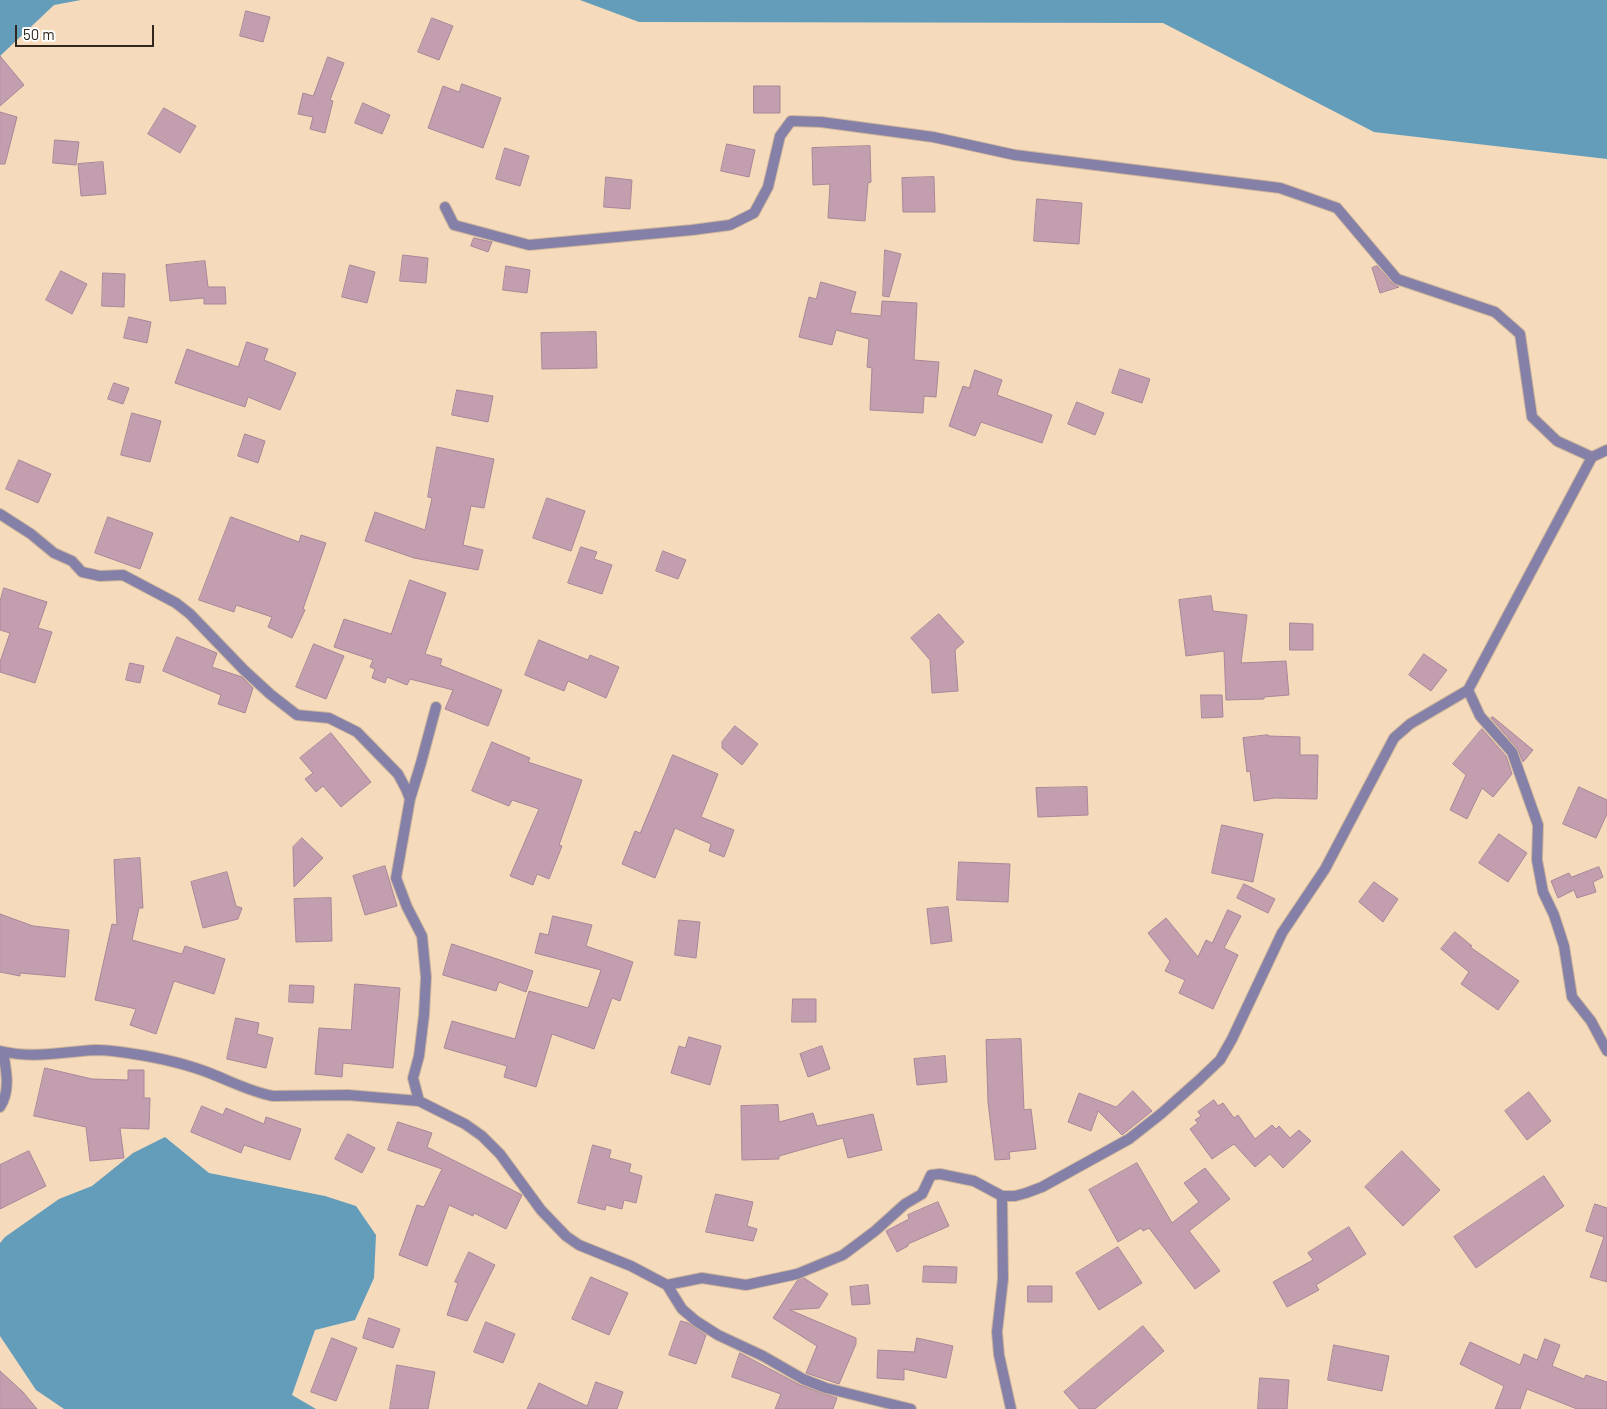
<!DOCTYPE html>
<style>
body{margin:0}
#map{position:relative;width:1607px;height:1409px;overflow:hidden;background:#f5dabc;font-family:Barlow,sans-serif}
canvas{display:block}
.scale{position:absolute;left:15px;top:25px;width:139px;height:22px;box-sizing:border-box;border:2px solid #31271c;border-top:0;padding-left:6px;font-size:15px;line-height:18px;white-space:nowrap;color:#31271c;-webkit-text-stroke:4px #fff;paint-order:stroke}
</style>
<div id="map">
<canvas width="1607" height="1409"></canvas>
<div class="scale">50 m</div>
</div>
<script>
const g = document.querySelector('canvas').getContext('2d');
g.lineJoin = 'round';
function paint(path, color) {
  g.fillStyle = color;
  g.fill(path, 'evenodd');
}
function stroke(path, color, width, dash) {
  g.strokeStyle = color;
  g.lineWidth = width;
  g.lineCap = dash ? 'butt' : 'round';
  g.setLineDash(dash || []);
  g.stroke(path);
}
paint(new Path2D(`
 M0,0h81l-27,5 -54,51z
 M580,0h1027v159l-233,-27 -211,-109 -524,-1z
 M165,1137l44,36 116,23 31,10 20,29 -2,43 -19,42 -40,10 -23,65 24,14h-252l-28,-19 -36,-54v-93l5,-6 54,-38 33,-13 41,-33z`), '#649dba');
const building = new Path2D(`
 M246,11l24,6 -7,25 -23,-6z
 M432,18l21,8 -14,34 -21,-8z
 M0,56l24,29 -24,21z
 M328,57l16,6 -14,37 3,1 -8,32 -15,-4 3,-12 -15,-3 5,-21 10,3z
 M462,84l39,14 -18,50 -55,-20 15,-42 16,6z
 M754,86h26v27h-26z
 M363,103l27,12 -8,19 -27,-11z
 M164,108l32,18 -16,27 -32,-19z
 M0,112l17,5 -12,47h-5z
 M55,140l24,2 -3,23 -23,-2z
 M727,144l28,6 -6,27 -28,-6z
 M870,146l1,36 -3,1 -3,38 -37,-3 2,-34 -17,1 -1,-37z
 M505,148l24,8 -9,30 -24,-7z
 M103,162l3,32 -25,2 -3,-32z
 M606,177l26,3 -2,29 -26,-2z
 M934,177l1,35h-32l-1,-34z
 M1037,199l45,4 -3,41 -45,-3z
 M474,238l18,4 -4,10 -17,-6z
 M885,250l16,4 -12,43 -6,-1z
 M403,255l25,3 -2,25 -26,-2z
 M205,261l3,26h17l1,17h-22v-6l-34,3 -4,-36z
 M350,265l25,7 -8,31 -25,-6z
 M506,266l24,4 -3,23 -24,-3z
 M1377,266l15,17 7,4 -19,6 -8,-25z
 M61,271l26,13 -15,30 -26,-14z
 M103,273l22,1 -1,33 -22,-1z
 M821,282l35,10 -6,21 31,3 1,-15 35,2 -3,57 25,2 -3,35 -12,-1 -1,17 -53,-3 2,-42 -5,-1 2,-28 -33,-9 -4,15 -33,-8 10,-40 7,2z
 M129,317l22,5 -4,21 -23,-5z
 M596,332l1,36 -55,1 -1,-36z
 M247,342l21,7 -4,11 32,13 -16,37 -32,-13 -3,10 -70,-24 12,-34 51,18z
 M1120,369l30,10 -8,24 -30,-10z
 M975,370l27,10 -5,15 55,20 -10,28 -61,-21 -6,14 -26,-10 14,-40 6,2z
 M114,383l15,5 -6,16 -15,-5z
 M457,390l36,6 -5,26 -36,-7z
 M1077,402l27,11 -9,22 -27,-11z
 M132,413l29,8 -11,41 -29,-7z
 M245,434l20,7 -7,22 -20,-7z
 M437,447l57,12 -10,49 -13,-2 -8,39 20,5 -5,20 -64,-12 -49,-17 10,-29 50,18 7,-32 -4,-1z
 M19,460l32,14 -13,29 -32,-14z
 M547,498l38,13 -14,40 -38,-13z
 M108,517l45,16 -13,36 -45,-16z
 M231,517l68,25 2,-7 25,8 -23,66 2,1 -13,28 -24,-11 4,-10 -36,-12 -2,7 -35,-12z
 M581,547l16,5 -3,7 18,6 -10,29 -34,-11z
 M663,551l23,9 -8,19 -22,-8z
 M410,580l36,13 -21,61 17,5 -2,6 62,25 -14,36 -43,-17 8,-19 -43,-11 -3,6 -20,-8 -2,6 -13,-5 3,-9 -5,-2 3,-7 -39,-13 10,-28 47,15z
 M4,588l43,14 -9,26 14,4 -17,51 -35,-11v-10l10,-29 -10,-3v-28z
 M1211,596l2,15 34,4 -6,48 45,-2 3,34 -25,2v2l-38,1 -2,-49 -38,5 -7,-56z
 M939,614l25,28 -9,8 3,41 -26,2 -2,-33 -19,-22z
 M1290,623l23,1v26h-23z
 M177,637l40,16 -5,14 30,10 11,11 -8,25 -27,-9 3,-9 -58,-24z
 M539,640l49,20 2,-5 29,12 -13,31 -38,-17 -4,10 -39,-16z
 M314,644l30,12 -18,43 -30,-12z
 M1424,654l23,16 -16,21 -22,-16z
 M130,663l14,3 -4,17 -14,-3z
 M1201,695h21l1,22 -21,1z
 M1493,717l40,33 -10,12 -6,-14 -26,-30z
 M735,726l23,18 -16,21 -20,-17v-6z
 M1482,729l24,27 6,18 -19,23 -11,-9 -15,31 -17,-9 16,-35 -13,-11z
 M331,733l40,49 -30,25 -18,-21 -7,6 -11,-13 8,-6 -13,-15z
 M1268,735l1,1 31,1v18h18l-1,44 -42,-1 -21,3 -4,-30 -3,1 -4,-34z
 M492,742l38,16 -2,4 54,18 -23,65 3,1 -13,33 -12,-5 -4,11 -23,-9 29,-67 -27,-9 -3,6 -37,-15z
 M673,755l45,19 -17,43 33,13 -10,27 -15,-6 2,-7 -36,-16 -20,50 -33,-14 13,-33 5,2z
 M1087,787l1,28 -50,2 -2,-29z
 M1579,787l28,13v14l-11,24 -33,-14z
 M1222,825l41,9 -10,48 -41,-9z
 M1499,834l28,19 -19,29 -29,-19z
 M302,838l21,20 -29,29 -1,-40z
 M140,858l3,50h-4l-7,32 50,14 3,-8 40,13 -11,35 -40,-13 -18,53 -26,-9 6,-16 -41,-9 17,-76 5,1 -3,-65z
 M959,862l51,2 -2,38 -51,-2z
 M385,866l12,40 -32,9 -12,-39z
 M1599,867l4,10 -10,5 3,10 -19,6 -3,-8 -16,8 -7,-17 18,-8 2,4z
 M227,872l9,34 6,2 -4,11 -35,9 -12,-46z
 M1374,882l24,17 -15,23 -24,-20z
 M1244,884l31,15 -7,14 -31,-15z
 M331,898l1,43 -36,1 -2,-43z
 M948,907l4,34 -21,3 -4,-35z
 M1228,910l13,6 -17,32 14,7 -25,54 -34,-16 6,-13 -20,-9 5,-10 -22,-28 18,-15 32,39 8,-17 6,3z
 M0,914l33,12 36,4 -4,47 -45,-4v3l-20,-4z
 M553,916l39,9 -6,21 47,16 -13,39 -8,-3 -18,51 -42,-15 -16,53 -32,-10 3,-11 -63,-18 8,-27 63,18 14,-48 59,17 13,-38 -66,-17 5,-20 8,2z
 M679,920l21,2 -4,36 -21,-3z
 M1455,932l17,14 -2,1 49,34 -21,29 -37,-26 8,-12 -28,-23z
 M452,944l81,27 -7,21 -27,-10 -3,9 -53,-16z
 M355,984l45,4 -7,80 -50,-5 -1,14 -27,-3 4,-46 32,2z
 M290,985l24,1 -1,17 -24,-1z
 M793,999h23v23h-24z
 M236,1018l23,5 -2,11 16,4 -7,30 -39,-9z
 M689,1037l32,9 -11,39 -39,-12 8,-27 6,2z
 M1021,1039l3,71 7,-1 5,40 -27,3 1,7 -15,1 -7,-58 -2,-62z
 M822,1046l8,23 -22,8 -8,-23z
 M945,1056l2,26 -30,3 -3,-26z
 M45,1068l47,11 36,1v-10h16v28h6l-1,31 -29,-1 4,30 -34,3 -4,-34 -52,-11z
 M1133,1091l19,20 -30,24 -24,-24 -7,20 -23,-9 11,-29 37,14z
 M1529,1092l22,29 -24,19 -22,-29z
 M1214,1100l4,6 5,-3 11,15 4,-3 17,24 17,-14 4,4 3,-3 11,12 9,-8 12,11 -28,27 -13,-14 -15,13 -21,-23 -22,15 -22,-30 8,-6 -3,-3 6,-4 -3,-4z
 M778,1105l1,17 34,-9 4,13 56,-12 9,36 -34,8 -5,-20 -64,18v3l-37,1 -1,-54z
 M202,1106l21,9 3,-7 38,16 2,-7 35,12 -11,31 -46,-15 -3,8 -50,-21z
 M398,1122l34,11 -5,14 64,32 31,16 -16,34 -32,-16 -1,3 -24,-11 -22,61 -28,-11 18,-50 7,2 18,-38 -54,-19z
 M348,1134l27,14 -13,25 -27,-14z
 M593,1145l18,5 -2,8 22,6 -2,8 13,4 -6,27 -12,-3 -2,9 -16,-4 -1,5 -27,-7z
 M29,1151l17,35 -46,23v-44z
 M1402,1151l38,39 -37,36 -38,-39z
 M1137,1163l35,60 27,-21 -15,-19 21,-15 25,31 -41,32 31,40 -25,18 -46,-61 -6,3 -2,-3 -23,14 -29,-52z
 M1544,1176l20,30 -88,62 -22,-31z
 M716,1194l37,8 -6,24 10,3 -4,12 -47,-9z
 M938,1202l11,24 -41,18v2l-11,6 -11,-21 23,-12 -1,-4z
 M1595,1204l12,4v74l-17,-5 14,-40 -18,-6z
 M1349,1227l17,27 -50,31 3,5 -32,17 -14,-25 40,-22 -5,-7z
 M1118,1247l24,36 -43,27 -23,-37z
 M469,1252l26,13 -28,56 -20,-6 11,-32 -3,-1z
 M924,1266l33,1 -1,16 -33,-1z
 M591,1277l37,16 -19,42 -37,-16z
 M804,1278l24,16 -9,14 -29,2 66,28v6l-17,40 -33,-11 11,-27 -44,-28 24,-37z
 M868,1285l2,19 -18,1 -2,-18z
 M1028,1286h24v16h-24z
 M369,1318l31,11 -7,19 -30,-10z
 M681,1321l7,2 18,12 -10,29 -27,-9z
 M486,1322l29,12 -12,29 -29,-11z
 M1143,1326l21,25 -69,58h-16l-15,-17z
 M332,1338l25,10 -21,53 -25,-9z
 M917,1338l36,8 -7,32 -42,-9v11l-27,-2 1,-28 36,2z
 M1545,1339l15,6 -8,21 32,13 2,-4 21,7v27h-30l-50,-20 -7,20h-25l9,-23 -44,-22 10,-22 50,23 4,-11 13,6z
 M1334,1345l55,11 -7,35 -54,-11z
 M740,1353l60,32 37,13 -4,11h-58l6,-15 -49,-17z
 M397,1365l38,7 -7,37h-38z
 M0,1371l23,21 14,17h-37z
 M1260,1378l29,2 -2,29h-29z
 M596,1382l27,10 -6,17h-90l12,-26 48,23z`);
paint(building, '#c29eaf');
stroke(building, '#aa8698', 1);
const minor = new Path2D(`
 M445,207l9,18 75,20 163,-15 38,-5 24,-12 14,-26 12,-51 11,-15 30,1 112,15 82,18 265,33 57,20 60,71 98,33 25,22 12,83 25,24 35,16
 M0,514l31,20 23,19 18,8 10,11 18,4 23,-1 53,28 14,11 54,56 26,24 27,21 32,3 28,14 41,42 8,15 4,10 -14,79 11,29 15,29 4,41 -2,38 -5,41 -6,22 6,23
 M1468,690l12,26 32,36 26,73 -1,35 6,32 11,23 10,31 8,51 19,24 16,30
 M410,799l11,-36 15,-56
 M0,1051c35,8 61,1 96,-1 12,0 26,2 38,4 26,4 53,10 78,20 20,8 39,18 61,22l75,-1 71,6 46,23 17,12 18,18 41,56 25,26 13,9 52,21 36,19 35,-7 44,7 51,-11 46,-19 32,-24 30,-27 17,-10 9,-19 9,-1 34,7 28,15h13l11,-3 16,-6 87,-48 33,-26 37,-33 21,-20 12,-21 50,-106 43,-64 69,-131 16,-14 58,-34 124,-233 15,-7
 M0,1107c11,-16 6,-38 3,-55
 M1002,1196l1,83 -6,53 2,23 12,54
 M667,1285l15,24 14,12 22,14 45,21 40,23 23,9 85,21`);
stroke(minor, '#ceb69c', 12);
stroke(minor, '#8580a8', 10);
</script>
